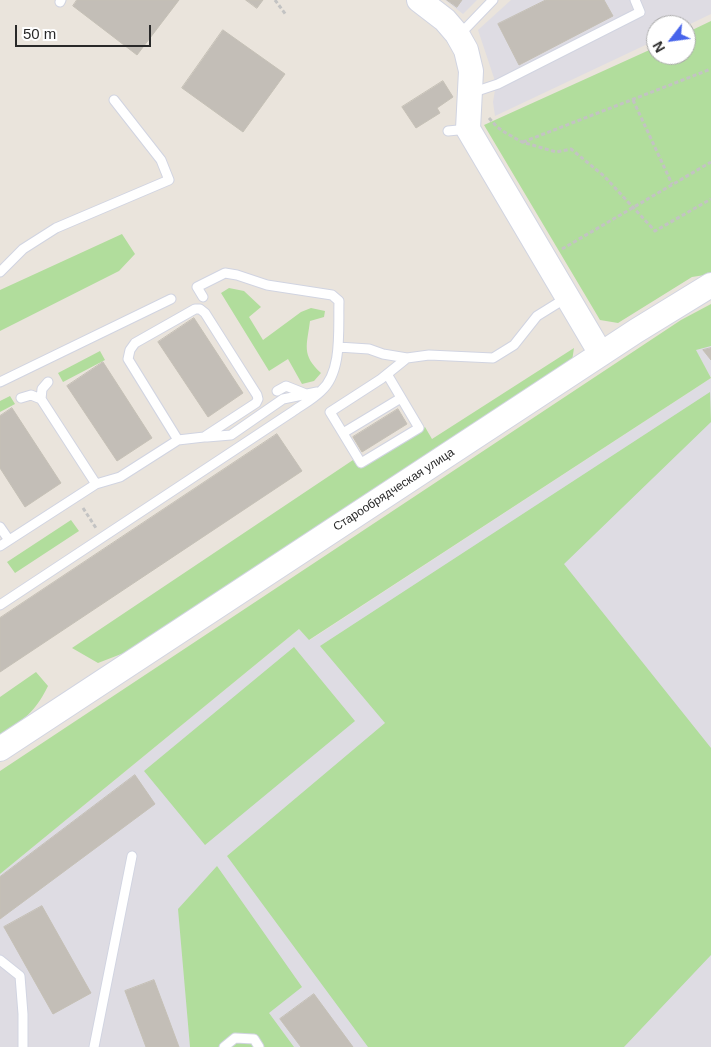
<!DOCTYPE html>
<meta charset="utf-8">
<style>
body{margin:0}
#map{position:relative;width:711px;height:1047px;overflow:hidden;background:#eae4dc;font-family:Arial,sans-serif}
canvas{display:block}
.north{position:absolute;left:646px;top:15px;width:50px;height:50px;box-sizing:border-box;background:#fff;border:1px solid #a9a9a9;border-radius:50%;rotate:240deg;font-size:14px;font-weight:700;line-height:20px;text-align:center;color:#292929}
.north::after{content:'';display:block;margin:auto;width:18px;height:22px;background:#4764eb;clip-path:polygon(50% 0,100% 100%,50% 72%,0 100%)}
.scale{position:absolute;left:15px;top:25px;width:136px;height:22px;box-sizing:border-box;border:2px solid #292929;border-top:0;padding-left:6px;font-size:15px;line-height:18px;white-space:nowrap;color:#292929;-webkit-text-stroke:4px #fff;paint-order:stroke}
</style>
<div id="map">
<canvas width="711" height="1047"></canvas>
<div class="north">N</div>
<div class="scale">50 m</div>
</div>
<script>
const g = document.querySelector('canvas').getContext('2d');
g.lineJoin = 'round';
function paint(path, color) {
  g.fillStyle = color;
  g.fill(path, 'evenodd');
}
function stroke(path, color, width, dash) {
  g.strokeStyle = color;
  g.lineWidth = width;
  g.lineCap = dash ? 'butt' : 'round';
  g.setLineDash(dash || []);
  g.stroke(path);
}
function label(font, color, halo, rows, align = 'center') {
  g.font = font + ' Arial,sans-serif';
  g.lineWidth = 4;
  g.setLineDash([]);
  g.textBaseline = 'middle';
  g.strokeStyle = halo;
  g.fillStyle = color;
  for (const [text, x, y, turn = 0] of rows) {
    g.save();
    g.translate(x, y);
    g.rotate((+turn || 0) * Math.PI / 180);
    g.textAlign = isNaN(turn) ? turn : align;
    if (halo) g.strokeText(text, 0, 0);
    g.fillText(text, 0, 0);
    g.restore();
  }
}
paint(new Path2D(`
 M445,0h32l-14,14z
 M511,0h200v14l-25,12 -30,-1v15l-161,76 -2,-14 3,-18 -18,-54z
 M711,344v703h-711v-173l299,-245 11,11 401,-262 -16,-28z`), '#dedce3');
paint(new Path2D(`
 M711,21v253l-19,3 -74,46 -18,-3 -116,-195 172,-78v8h30v-22z
 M122,234l13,20 -16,17 -119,60v-41z
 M229,288l15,3 17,16 -12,10 14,23 38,-28 10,-4 14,3 -1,6 -14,4c-3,24 -9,34 11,52l-7,8 -12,3 -14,-25 -19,12 -48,-78z
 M711,304v42l-15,4 15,28 -402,262 -10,-11 -299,245v-103l681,-451z
 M574,348l-2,13 -443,290 -31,12 -26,-15 281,-188 6,8 66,-41 7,12z
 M100,351l5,9 -42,22 -5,-9z
 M710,392l1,30 -147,142 147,184v207l-87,92h-256l-141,-191 158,-133 -65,-77z
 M10,396l5,8 -15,8v-11z
 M71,520l8,11 -64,42 -8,-11z
 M294,647l61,74 -150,124 -61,-74z
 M36,672l12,14c-14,28 -23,32 -48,49v-38z
 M217,866l85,121 -33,26 25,34h-104l-12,-138z`), '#b1dd9c');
const building = new Path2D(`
 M77,0h102l-42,55 -64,-49z
 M246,0h17l-6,8z
 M447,0h15l-5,7z
 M546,0h58l9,16 -94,49 -21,-41z
 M223,30l62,44 -42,58 -61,-44z
 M443,81l10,16 -16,11 3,5 -24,15 -14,-21z
 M194,318l49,75 -35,24 -50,-75z
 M711,348v12l-8,-10z
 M103,362l49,76 -35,23 -50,-75z
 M12,408l49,75 -36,24 -25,-39v-52z
 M398,409l9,15 -45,28 -9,-15z
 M277,434l25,37 -302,201v-54z
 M135,775l20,29 -155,115v-42z
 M42,906l49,87 -38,21 -49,-87z
 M154,980l15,40 10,27h-33l-21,-56z
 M314,994l39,53h-52l-21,-28z`);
paint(building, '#c3beb7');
stroke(building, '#c5c0b6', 1);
const lane = new Path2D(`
 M60,2l1,-2
 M457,34l10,-7 26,-27
 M471,93l27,-9 142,-72 -5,-12
 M448,131l20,-2
 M0,272l23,-23 33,-21 113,-48 -8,-20 -47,-60
 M338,347l31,2 14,5 24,4 22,-3 64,3 21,-13 23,-29 29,-18
 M387,374l32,54 -58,35 -31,-51 51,-33 26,-21
 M0,382l171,-83
 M277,391l9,-5 20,8
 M21,398l10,-3 10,4 55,85
 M41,399l1,-10 6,-7
 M343,433l58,-35
 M207,437l24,-2 52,-36 34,-7
 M0,527l9,13
 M0,546l96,-62 24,-7 58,-37 26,-3 52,-34 2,-4 -1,-4 -52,-82 -5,-4h-5l-60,34 -5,7 -2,9 50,81
 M0,605l292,-193c10,-7 21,-13 29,-21 22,-19 17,-63 18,-90l-7,-6 -65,-10 -30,-10 -12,-2 -28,14 6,10
 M0,960l20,16 3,38v33
 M94,1047l38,-191
 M224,1047l11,-9 19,1 5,8`);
const secondary = new Path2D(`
 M419,0l26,20 12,14 9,16 5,21 -3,58 133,225
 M0,749l636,-418 75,-46`);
stroke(lane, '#d1d4e1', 11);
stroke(secondary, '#d1d4e1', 26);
stroke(new Path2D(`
 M275,0l11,15
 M633,100l39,84
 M489,118l8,9 9,6 16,9 34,10 15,-3 33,27 51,55 56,-32
 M523,142l188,-73
 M562,249l149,-87
 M83,508l13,20`), '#c3c3c3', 3, [4, 2.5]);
stroke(lane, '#fff', 9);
stroke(secondary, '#fff', 24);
label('12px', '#292929', '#fff', [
 ["Старообрядческая улица",394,490,-33]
]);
</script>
